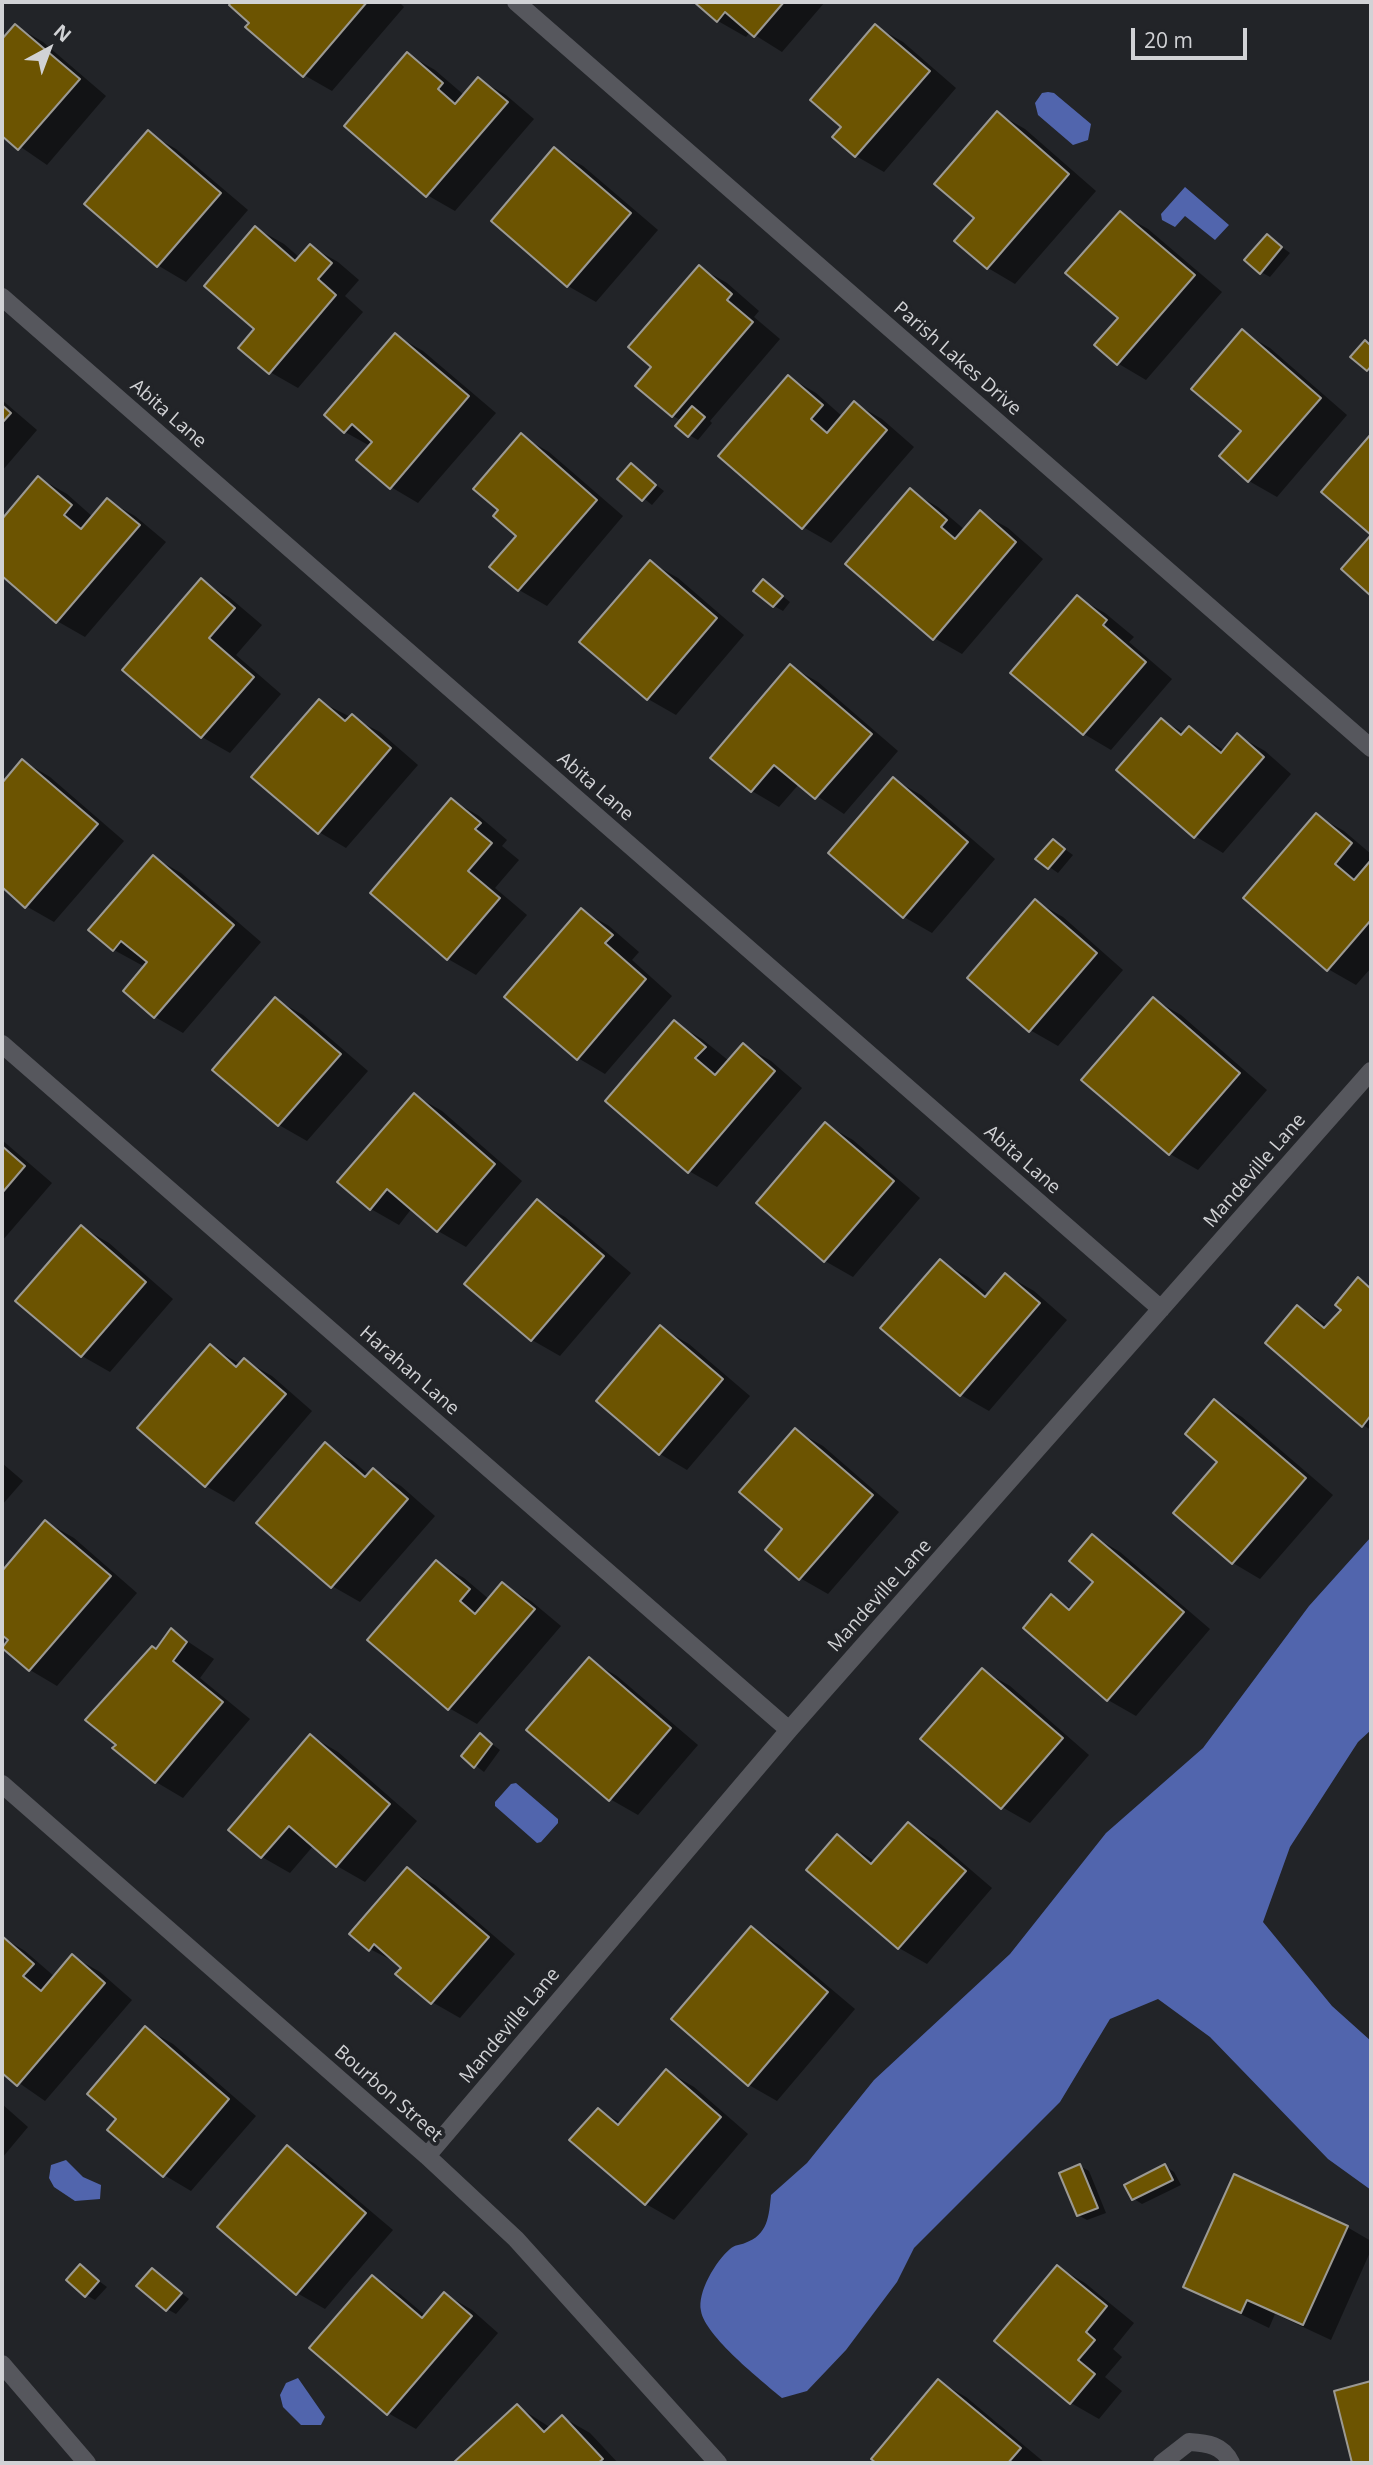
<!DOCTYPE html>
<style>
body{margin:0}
#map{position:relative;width:1373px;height:2465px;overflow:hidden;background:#222428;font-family:"Open Sans",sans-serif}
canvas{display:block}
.frame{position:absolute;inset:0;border:4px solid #d1d2d5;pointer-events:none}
.north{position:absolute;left:14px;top:14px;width:70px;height:70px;-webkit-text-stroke:5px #222428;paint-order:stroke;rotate:41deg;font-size:19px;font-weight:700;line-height:28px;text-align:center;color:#d1d2d5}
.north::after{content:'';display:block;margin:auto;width:24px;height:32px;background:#d1d2d5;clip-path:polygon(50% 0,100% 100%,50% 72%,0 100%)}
.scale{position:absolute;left:1131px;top:28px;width:116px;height:32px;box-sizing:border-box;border:4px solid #d1d2d5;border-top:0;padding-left:9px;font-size:21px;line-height:24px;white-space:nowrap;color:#d1d2d5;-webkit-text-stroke:5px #222428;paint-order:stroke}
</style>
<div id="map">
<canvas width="1373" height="2465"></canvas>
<div class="frame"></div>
<div class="north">N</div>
<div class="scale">20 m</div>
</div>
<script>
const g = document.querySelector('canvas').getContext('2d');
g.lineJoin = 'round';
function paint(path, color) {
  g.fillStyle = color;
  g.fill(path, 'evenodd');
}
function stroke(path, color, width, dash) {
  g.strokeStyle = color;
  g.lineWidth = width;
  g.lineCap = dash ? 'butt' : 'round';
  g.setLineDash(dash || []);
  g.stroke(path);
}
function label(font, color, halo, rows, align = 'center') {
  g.font = font + ' "Open Sans",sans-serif';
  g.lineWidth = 7;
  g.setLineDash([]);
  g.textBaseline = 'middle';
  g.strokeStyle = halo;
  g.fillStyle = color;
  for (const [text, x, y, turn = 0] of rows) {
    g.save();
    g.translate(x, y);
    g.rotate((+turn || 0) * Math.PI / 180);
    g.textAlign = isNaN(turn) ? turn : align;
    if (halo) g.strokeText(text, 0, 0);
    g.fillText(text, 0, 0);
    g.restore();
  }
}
paint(new Path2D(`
 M1048,92l6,1 37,31 -3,16 -15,5 -35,-30 -3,-12 7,-10z
 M1185,187l44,38 -14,15 -30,-24 -10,11 -13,-7 -1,-6z
 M1371,1537v193l-13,12 -68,105 -27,75 69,84 39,35v149l-43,-31 -118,-122 -52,-38 -48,20 -50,83 -146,146 -17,34 -51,68 -39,41 -25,7c-20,-17 -77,-62 -81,-87 -4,-19 15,-50 29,-62 4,-4 10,-4 15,-6 23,-8 24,-27 26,-48l36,-32 67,-83 136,-126 96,-121 97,-85 106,-142z
 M516,1783l42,36v4l-17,19 -4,1 -42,-37v-4l16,-18z
 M66,2160l17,17 18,8 -1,14 -25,2 -21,-14 -5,-9 2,-13z
 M298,2378l27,39 -4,8h-20l-18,-18 -3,-12 6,-12z`), '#5165ad');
paint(new Path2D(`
 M234,2h165l5,5 -72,84 -28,-16 -73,-70z
 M696,2h129l-43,50 -32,-20 -4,5 -28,-16z
 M16,26l27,16 63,54 -59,69 -45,-31v-92z
 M875,26l28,16 53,46 -72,84 -28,-16 -22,-19 9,-10z
 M407,54l28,16 29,25 14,-16 28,16 28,24 -79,92 -28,-16 -81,-69z
 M997,113l28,16 71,62 -81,93 -27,-16 -12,-50z
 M148,133l28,16 72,61 -62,72 -27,-16 -73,-62z
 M555,150l28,16 75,64 -62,72 -28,-16 -75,-65z
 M1120,213l28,16 74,63 -76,88 -27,-16 -22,-19 23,-27z
 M256,228l28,16 16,14 10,-12 28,16 21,18 -14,16 18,16 -65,76 -28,-16 -13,-43z
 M1267,236l23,17 -20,24 -9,-5z
 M699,267l28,16 32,28 -5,6 26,22 -70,82 2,2 -14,17 -9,-5 -7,-14 -9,-5 -19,-49z
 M1242,332l28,16 77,67 -70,82 -28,-16 -28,-25 22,-25z
 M395,335l28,16 73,62 -78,90 -27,-16 -21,-41 -25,-14 -19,-17z
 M789,377l27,16 27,24 11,-14 28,16 32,28 -83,96 -28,-16z
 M2,400l35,30 -35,41z
 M521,436l28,16 74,64 -76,90 -28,-16 -27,-23 26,-32 -17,-25z
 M631,466l33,25 -12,14 -32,-26z
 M39,478l28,16 26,23 14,-17 28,16 31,26 -81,95 -28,-16 -55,-47v-53z
 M910,491l28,16 27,23 15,-18 28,16 35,31 -81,95 -28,-16z
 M650,562l28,16 66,57 -68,80 -28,-16 -66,-57z
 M201,581l28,16 33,28 -26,30 45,39 -51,59 -28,-16 -78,-67z
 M763,581l27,21 -7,9 -9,-5z
 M1077,597l28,16 29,24 -5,5 43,37 -61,71 -27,-16z
 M790,666l28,16 80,69 -54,63 -45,-30 -20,23 -27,-16z
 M319,701l61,31 38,33 -72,83 -27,-16z
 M1161,720l24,13 4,-5 36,23 12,-16 28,16 26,23 -68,79 -28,-17z
 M23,761l27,16 74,64 -70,81 -28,-16 -24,-21v-100z
 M893,779l28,16 74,64 -63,74 -28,-16z
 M452,800l27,16 28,24 -5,6 17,14 -24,28 32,27 -51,60 -28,-16z
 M1316,815l28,16 27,23v114l-15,17 -28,-16z
 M1053,841l20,14 -15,18 -20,-14z
 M153,857l28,16 80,69 -78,91 -28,-16 -10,-50 -31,-17 -23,-20z
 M1035,901l28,16 60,53 -65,76 -28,-16z
 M581,910l28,16 30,26 -7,8 40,36 -67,78 -27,-16z
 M275,999l28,16 65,56 -61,70 -28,-16 -64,-55z
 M1153,999l28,16 86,75 -69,80 -28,-16 -86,-74z
 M675,1023l27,16 27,22 14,-16 28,16 31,27 -85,99 -28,-16z
 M414,1095l28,16 80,70 -56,66 -28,-16 -26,-23 -13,17 -28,-16z
 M825,1124l28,16 67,58 -67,79 -28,-16z
 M2,1140l50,43 -50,58z
 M537,1201l28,16 66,56 -71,83 -28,-16z
 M81,1227l28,16 64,56 -63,73 -28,-16 -64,-55z
 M940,1261l28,16 21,18 17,-20 28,16 33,29 -78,91 -28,-16z
 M1358,1279l13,8v143l-8,-5 -65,-118 31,19 14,-17z
 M661,1328l28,16 61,52 -63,74 -27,-16z
 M210,1346l30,18 4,-4 28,16 40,35 -78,91 -28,-16 -66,-58z
 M1215,1401l27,16 91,78 -73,84 -27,-16z
 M795,1430l28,16 76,66 -71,82 -28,-16 -16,-49z
 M325,1445l28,16 16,14 4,-5 28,16 34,30 -75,86 -28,-16z
 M2,1463l21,18 -21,24z
 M46,1522l28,16 63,55 -80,93 -27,-16 -28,-37v-60z
 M1093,1536l27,16 90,77 -74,87 -28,-16 -83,-73 26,-30 21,12 23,-27z
 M436,1562l28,16 26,22 13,-15 28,16 30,25 -84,98 -28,-16z
 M172,1631l42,28 -14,19 50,41 -67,79 -27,-16 -37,-37 38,-95z
 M589,1660l28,16 81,69 -60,70 -28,-16z
 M982,1670l28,16 79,69 -59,68 -28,-16 -79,-68z
 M480,1735l20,15 -16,22 -21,-16z
 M311,1736l27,16 79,69 -52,61 -28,-16 -23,-21 -24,28 -28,-16 -31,-27z
 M909,1824l27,16 56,48 -65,76 -28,-16 -91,-79 29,-33 39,26z
 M408,1869l27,16 80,69 -55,64 -28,-16 -33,-38 -29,-15z
 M752,1929l27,16 76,64 -78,92 -28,-16z
 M2,1937l23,14 30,26 17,-21 28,16 32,28 -87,101 -43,-30z
 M145,2028l28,16 83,72 -65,75 -27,-16 -46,-56z
 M667,2071l27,16 54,47 -74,86 -28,-16 -74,-64 26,-30 23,13z
 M2,2104l26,23 -26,31z
 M288,2148l27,16 78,66 -68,79 -28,-16z
 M1080,2166l9,5 17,42 -19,7 -9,-5z
 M1165,2166l9,6 7,13 -39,19 -8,-5z
 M1347,2227l24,14v9l-40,90 -56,-26 -6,14 -84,-41z
 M80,2267l27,20 -12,13 -9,-5z
 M1058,2267l27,16 49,40 -21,26 9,8 -17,20 17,14 -23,28 -28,-16 -74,-62z
 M152,2270l37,29 -13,15 -9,-5z
 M373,2278l27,16 26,22 19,-22 27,16 26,23 -82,96 -28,-16z
 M938,2381l28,16 79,66h-166l-6,-4z
 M517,2406l34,22 11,-11 28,16 28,30h-162z`), '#0007');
const building = new Path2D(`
 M231,2h136l-64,75 -58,-50 4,-4 -20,-18z
 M694,2h90l-30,35 -29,-25 -8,10z
 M15,24l65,55 -62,71 -16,-14v-97z
 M875,24l55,47 -75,86 -23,-20 9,-10 -31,-27z
 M407,52l36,31 -5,6 17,15 23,-27 30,25 -82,95 -82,-71z
 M997,111l72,63 -82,95 -33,-28 20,-23 -40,-34z
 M148,130l73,63 -64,74 -73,-63z
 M554,147l77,66 -64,74 -76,-66z
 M1120,211l75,64 -78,90 -23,-20 24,-27 -53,-45z
 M255,226l40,35 15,-17 22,19 -14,16 18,16 -67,79 -31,-26 16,-19 -50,-43z
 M1267,234l15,13 -22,27 -16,-14z
 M699,265l33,29 -5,6 26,22 -81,95 -37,-31 16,-19 -23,-20z
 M1242,329l79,69 -73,84 -29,-26 22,-25 -50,-42z
 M395,333l74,63 -79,93 -34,-29 16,-18 -20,-18 -8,9 -20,-18z
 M1365,340l6,6v20l-4,5 -17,-14z
 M788,375l35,30 -12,14 16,14 27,-32 33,29 -85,99 -84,-73z
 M2,405l9,8 -9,10z
 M692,406l13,11 -17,20 -13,-11z
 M521,433l76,67 -79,91 -29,-24 27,-31 -23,-20 5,-6 -25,-21z
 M1371,434v162l-30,-27 30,-34 -50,-43z
 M631,463l25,22 -14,16 -25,-22z
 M38,476l34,29 -8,10 17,14 26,-31 33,27 -84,98 -54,-47v-57z
 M910,488l37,32 -6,7 14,12 25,-29 36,32 -83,98 -88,-76z
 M650,560l67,58 -70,82 -68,-58z
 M201,578l34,30 -26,30 45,39 -53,61 -79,-68z
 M763,579l20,17 -10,11 -20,-16z
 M1077,595l30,25 -4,5 43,37 -63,73 -73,-62z
 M790,664l82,70 -57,65 -41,-34 -23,27 -41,-34z
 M319,699l26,22 7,-7 39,34 -73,86 -67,-57z
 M1161,718l20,17 8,-9 32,27 16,-20 27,24 -70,81 -78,-68z
 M22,759l76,65 -73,84 -23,-21v-104z
 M893,777l75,65 -65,76 -75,-65z
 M451,798l30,25 -6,6 17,14 -24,28 32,27 -53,62 -77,-67z
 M1316,813l36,30 -17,21 19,16 17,-20v60l-44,51 -84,-73z
 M1053,839l12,10 -17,20 -13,-10z
 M153,855l81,70 -80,93 -31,-27 24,-29 -26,-21 -8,10 -25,-21z
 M1035,899l62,54 -68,79 -62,-54z
 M581,908l32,27 -8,8 41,36 -69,81 -73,-63z
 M275,997l66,57 -63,72 -66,-56z
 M1153,997l87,76 -71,82 -88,-75z
 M674,1020l32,27 -11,11 20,17 28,-32 32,28 -87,102 -83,-72z
 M414,1093l81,71 -58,68 -50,-43 -17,21 -33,-28z
 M825,1122l69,59 -70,81 -68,-59z
 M2,1146l23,20 -23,27z
 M537,1199l67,57 -73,85 -67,-57z
 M81,1225l65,57 -65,75 -66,-56z
 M940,1259l45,38 20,-24 35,30 -80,93 -80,-68z
 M1358,1277l13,12v126l-9,12 -97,-84 32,-38 27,23 17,-18 -6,-5z
 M660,1325l63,54 -64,76 -63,-54z
 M210,1344l26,23 8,-9 42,36 -81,93 -68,-59z
 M1214,1399l92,79 -74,86 -59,-51 44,-51 -32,-28z
 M795,1428l78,67 -74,85 -34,-30 17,-21 -43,-37z
 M325,1442l40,35 8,-9 35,31 -77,89 -75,-65z
 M45,1520l66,56 -82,95 -27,-23 6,-8 -6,-5v-64z
 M1092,1534l92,78 -77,89 -84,-73 28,-34 18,16 24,-28 -24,-21z
 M436,1560l34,29 -10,12 15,13 27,-32 33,27 -87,101 -81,-70z
 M171,1628l16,14 -14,19 50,41 -68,81 -43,-35 4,-3 -31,-25 67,-74 4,3z
 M589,1657l82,71 -62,73 -83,-71z
 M982,1668l81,70 -62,71 -81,-70z
 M480,1733l12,11 -18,24 -13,-12z
 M310,1734l80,70 -54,63 -47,-41 -28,32 -33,-28z
 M908,1822l58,49 -68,78 -92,-79 31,-36 34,30z
 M407,1867l82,70 -58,67 -36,-30 6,-6 -27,-24 -5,7 -20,-17z
 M751,1926l77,66 -80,94 -77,-67z
 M2,1936l32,28 -11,12 18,15 31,-37 33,29 -88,103 -15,-13z
 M145,2026l84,73 -66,78 -56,-47 9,-11 -29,-25z
 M666,2069l55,48 -76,88 -76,-65 29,-32 20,17z
 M287,2145l79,68 -70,82 -79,-68z
 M1080,2164l18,44 -21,8 -18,-43z
 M1165,2164l8,16 -41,20 -8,-15z
 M1234,2174l114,52 -45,99 -56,-25 -6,13 -58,-26z
 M80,2264l19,17 -14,16 -19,-17z
 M1057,2265l50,41 -21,26 9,8 -17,20 17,14 -25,30 -76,-63z
 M152,2268l30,25 -16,18 -30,-25z
 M372,2275l50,43 22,-26 28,24 -85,99 -78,-67z
 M938,2379l83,69 -13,15h-132l-5,-4z
 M1371,2381v82h-19l-18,-72z
 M517,2404l27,28 18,-17 41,44 -5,4h-145z`);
paint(building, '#6c5401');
stroke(building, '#9b9993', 2);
stroke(new Path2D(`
 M516,2l855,746
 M2,297l1159,1012
 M2,1044l787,686
 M2,1784l425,372 89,83 202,224
 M427,2156l362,-426 582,-659
 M1162,2463l27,-21c18,1 34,3 42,21`), '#56575d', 18);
stroke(new Path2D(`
 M2,2364l85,99`), '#56575d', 18);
label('19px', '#d1d2d5', '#222428', [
 ["Parish Lakes Drive",957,359,41],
 ["Abita Lane",168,414,41],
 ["Abita Lane",595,787,41],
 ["Abita Lane",1022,1160,41],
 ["Mandeville Lane",1255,1171,-49],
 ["Harahan Lane",409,1371,41],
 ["Mandeville Lane",880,1596,-48],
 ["Mandeville Lane",510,2026,-50],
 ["Bourbon Street",388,2094,41]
]);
</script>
